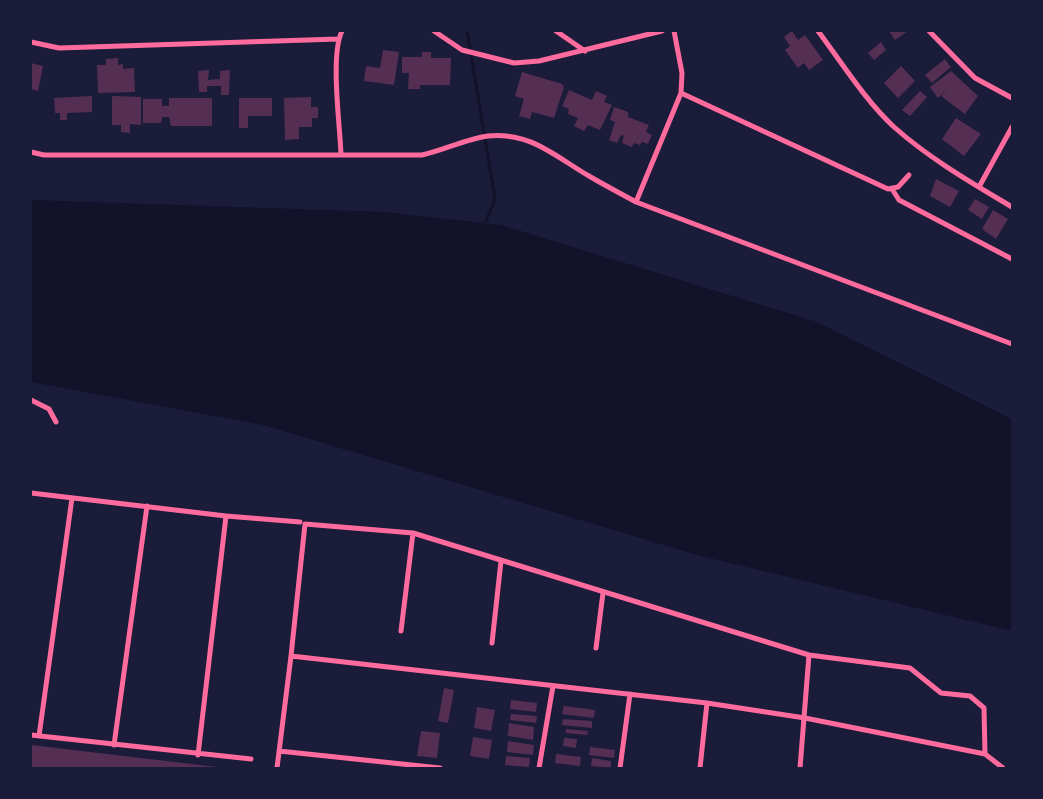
<!DOCTYPE html>
<style>
body{margin:0}
#map{position:relative;width:1043px;height:799px;overflow:hidden;background:#1b1b3a;font-family:Barlow,sans-serif}
canvas{display:block}
.frame{position:absolute;inset:0;border:32px solid #1b1b3a;pointer-events:none}
</style>
<div id="map">
<canvas width="1043" height="799"></canvas>
<div class="frame"></div>
</div>
<script>
const g = document.querySelector('canvas').getContext('2d');
g.lineJoin = 'round';
function paint(path, color) {
  g.fillStyle = color;
  g.fill(path, 'evenodd');
}
function stroke(path, color, width, dash) {
  g.strokeStyle = color;
  g.lineWidth = width;
  g.lineCap = dash ? 'butt' : 'round';
  g.setLineDash(dash || []);
  g.stroke(path);
}
paint(new Path2D(`
 M31,200l354,12 116,13 316,97 195,97v212l-315,-76 -434,-130 -232,-43z`), '#12122b');
stroke(new Path2D(`
 M467,31l28,168 -11,27`), '#12122b', 3);
paint(new Path2D(`
 M792,31l6,9 7,-5 18,25 -14,10 -5,-7 -6,5 -13,-18 5,-4 -6,-9z
 M889,31h19l-13,9z
 M881,42l5,8 -12,10 -6,-7z
 M383,50l16,2 -5,33 -30,-4 2,-15 14,2z
 M422,52h9v6h20l-1,27h-30v4h-12l1,-16h-7v-16h20z
 M118,58v7l5,-1v5l11,-1 1,24 -37,1 -1,-28h9v-6z
 M945,59l6,8 -19,16 -7,-8z
 M31,63l12,3 -5,25 -7,-2z
 M901,66l14,15 -17,17 -14,-15z
 M209,70l-1,10 12,-1v-8l10,-1 -1,25h-8v-9h-14v6h-8l-1,-21z
 M951,71l27,25 -13,18 -24,-18 8,-9 -11,11 -8,-11z
 M522,72l40,12 2,3 -10,31 -22,-6 -2,7 -11,-3 5,-17 -9,-3z
 M569,90l23,10 4,-9 11,5 -3,6 8,3 -12,25 -12,-5 -4,6 -10,-5 4,-8 -10,-4 1,-5 -7,-3z
 M920,91l7,6 -17,19 -8,-6z
 M92,96v16l-25,1v7h-7v-7h-5l-1,-15z
 M112,96l29,1v28l-11,-1v9l-9,-1v-7h-9z
 M311,97v10h7v11h-6v9h-13v12l-14,1 -1,-42z
 M169,98h43v28h-41l-2,-9h-7l-1,6h-18v-24h19v7h7z
 M239,98h33v18h-24v12h-9z
 M614,107l14,5v5l21,8 -3,7 6,3 -4,9 -6,-2 -2,3 -6,-2 -2,4 -10,-4 2,-7 -3,-1 -4,8 -8,-3 6,-18 -5,-2z
 M956,118l25,16 -17,22 -22,-17z
 M936,179l23,12 -9,16 -20,-11z
 M975,199l14,8 -7,12 -14,-9z
 M993,210l15,9 -12,20 -14,-10z
 M444,688l10,2 -6,33 -10,-2z
 M511,700l26,3 -1,9 -26,-3z
 M564,706l31,4 -1,8 -32,-4z
 M477,707l18,3 -4,21 -17,-3z
 M511,714l26,2 -1,7 -26,-3z
 M563,719l29,2v7l-30,-3z
 M509,723l25,4 -1,13 -25,-4z
 M566,729l22,2 -1,4 -21,-2z
 M421,731l19,2 -3,25 -20,-2z
 M473,737l19,3 -3,19 -19,-3z
 M564,738l13,1 -1,9 -13,-2z
 M508,741l26,4 -1,10 -26,-3z
 M31,745l186,22v1h-186z
 M590,747l25,3 -1,8 -25,-3z
 M556,754l25,3 -1,9 -25,-3z
 M506,756l24,2 -1,9 -24,-2z
 M592,758l19,3v7l-20,-2z`), '#542f53');
stroke(new Path2D(`
 M434,31l28,19 52,13 25,-2 123,-30
 M556,31l29,20
 M818,31c24,32 47,69 76,96 36,32 78,56 118,80
 M929,31l46,47 37,20
 M31,42l28,6 279,-9
 M681,93l207,96 10,-2 11,-12
 M31,152l13,3h378c22,-5 44,-16 66,-19 41,-5 68,21 101,40 15,9 31,17 47,26l376,142
 M341,154c-1,-29 -11,-99 1,-123
 M979,187l33,-60
 M892,189l7,11 113,59
 M636,202l45,-109 1,-20 -8,-42
 M31,400l18,9 7,13
 M31,493l195,23 74,6
 M401,631l12,-98
 M492,643l9,-82
 M596,648l7,-55
 M291,656l14,-132 108,9 396,122 101,13 31,25 29,3 14,12 1,46
 M31,735l220,24
 M39,736l33,-238
 M114,745l33,-239
 M279,751l161,17
 M198,755l28,-239
 M277,768l14,-112 416,47 98,15 180,36 18,14
 M539,768l14,-82
 M620,768l10,-74
 M700,768l7,-65
 M800,768l9,-113`), '#ff6b9d', 5);
</script>
